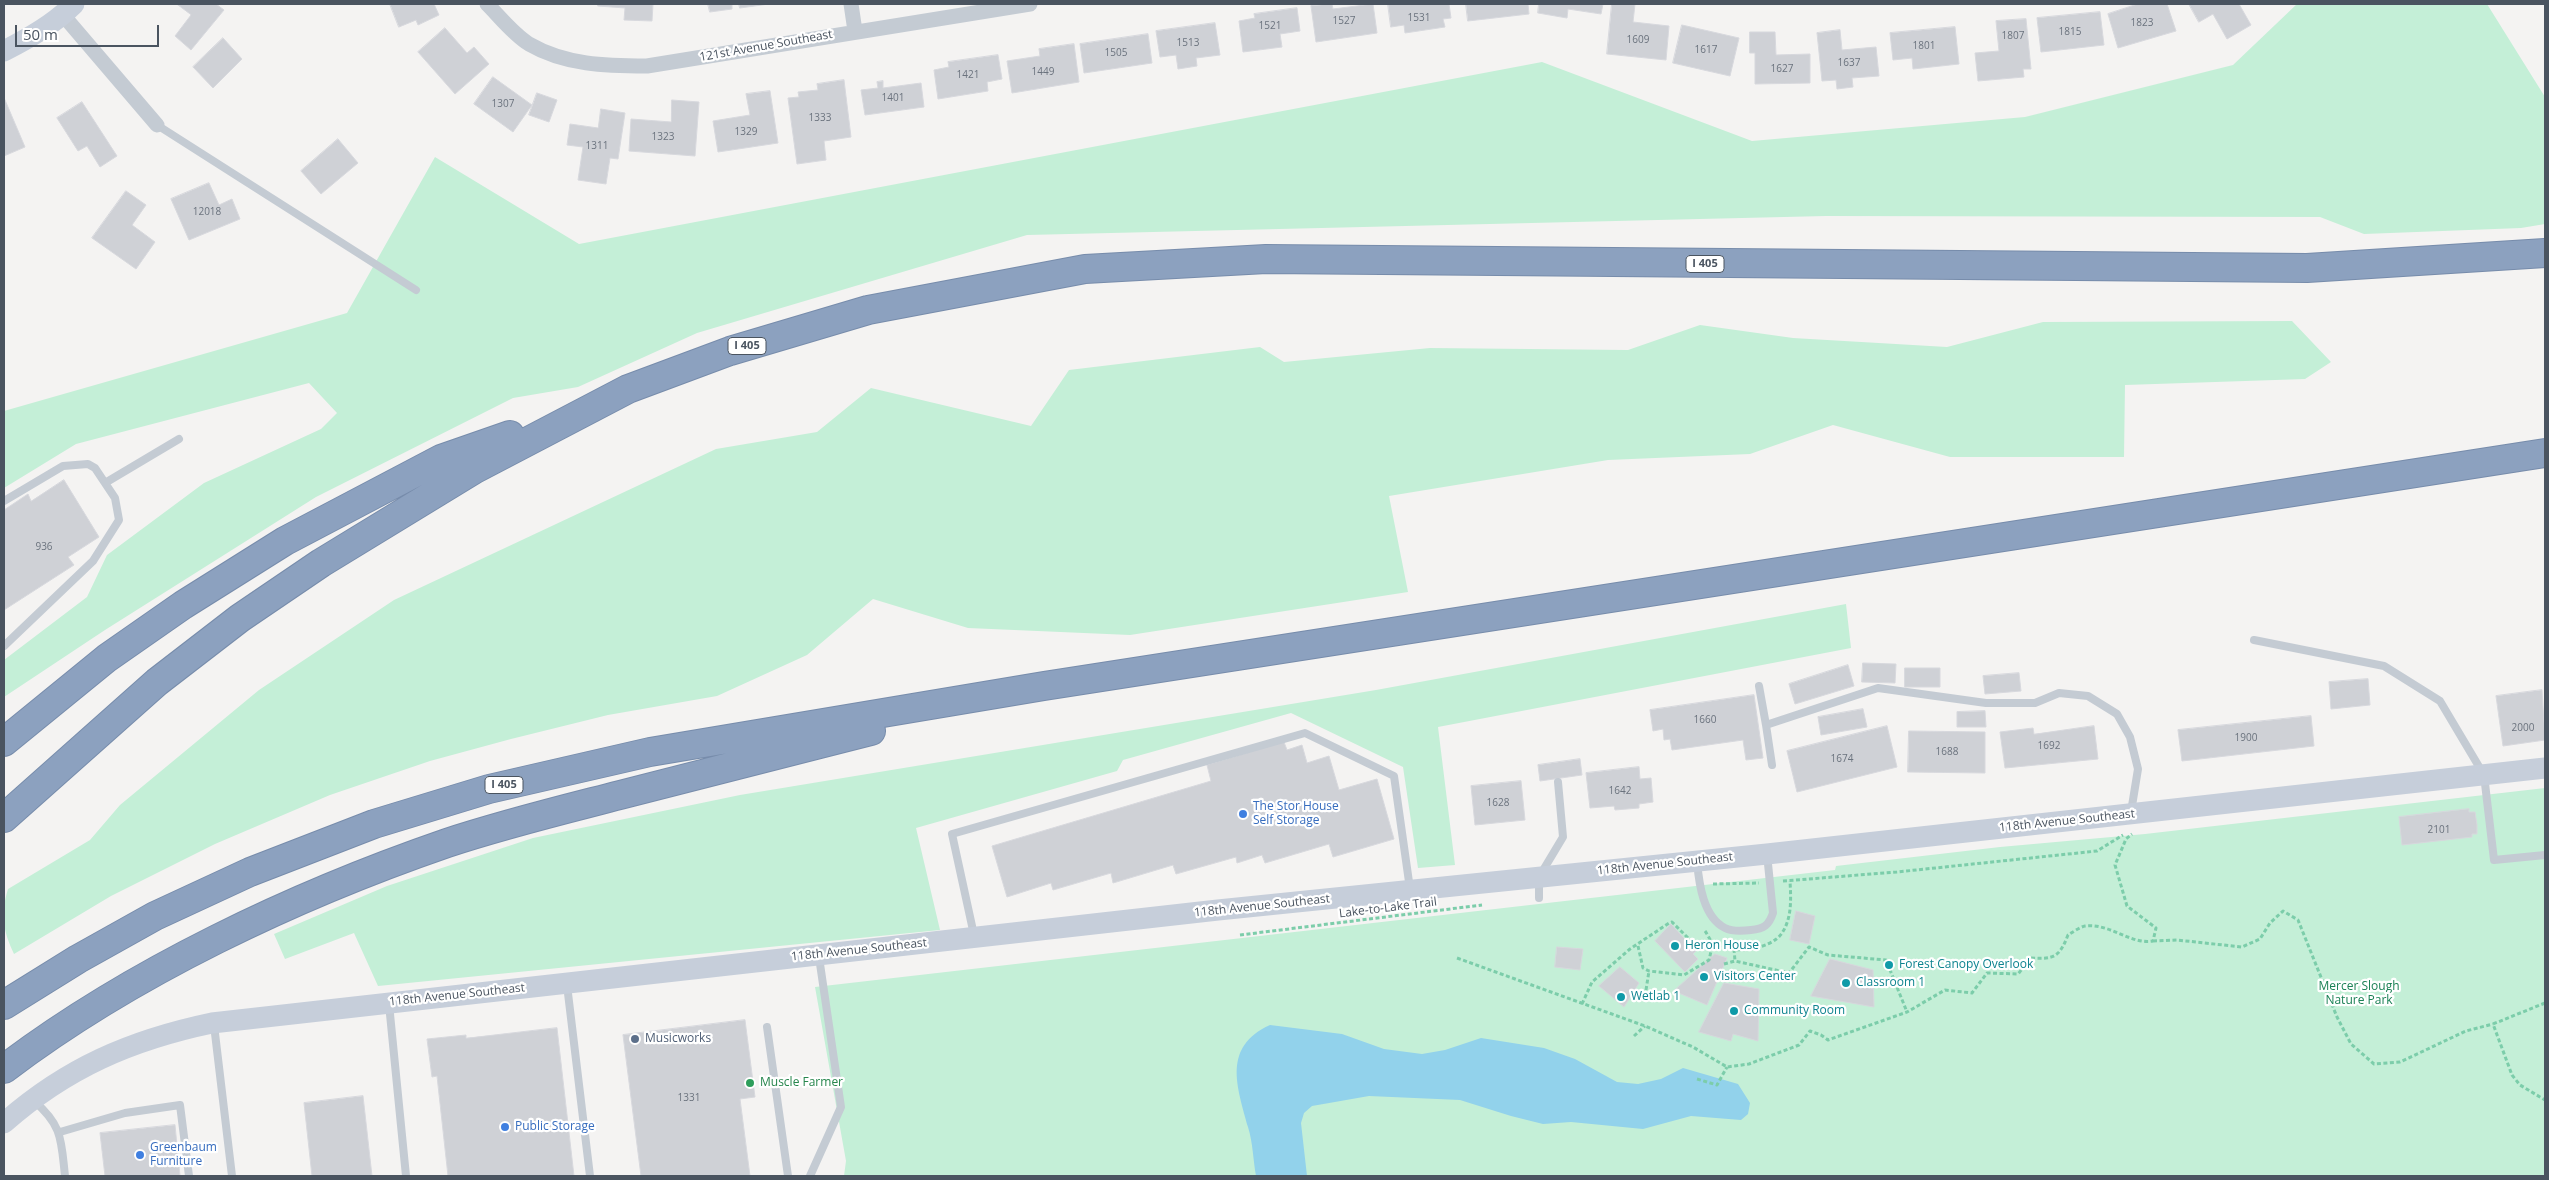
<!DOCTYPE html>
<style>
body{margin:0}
#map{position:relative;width:2549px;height:1180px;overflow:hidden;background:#f4f3f2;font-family:"Open Sans",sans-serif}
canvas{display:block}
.frame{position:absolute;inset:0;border:5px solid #4a5460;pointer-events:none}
.scale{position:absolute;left:15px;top:25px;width:144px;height:22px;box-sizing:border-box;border:2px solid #4a5460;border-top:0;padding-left:6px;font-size:15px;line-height:18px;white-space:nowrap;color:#4a5460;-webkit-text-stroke:4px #fff;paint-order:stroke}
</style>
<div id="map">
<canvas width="2549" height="1180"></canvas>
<div class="frame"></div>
<div class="scale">50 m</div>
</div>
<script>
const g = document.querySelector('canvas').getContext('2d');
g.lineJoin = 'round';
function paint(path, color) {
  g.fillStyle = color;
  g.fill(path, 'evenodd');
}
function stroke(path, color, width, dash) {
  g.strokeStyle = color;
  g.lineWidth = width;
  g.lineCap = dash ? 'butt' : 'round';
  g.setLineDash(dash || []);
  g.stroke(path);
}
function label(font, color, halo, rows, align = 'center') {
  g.font = font + ' "Open Sans",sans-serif';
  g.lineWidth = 4.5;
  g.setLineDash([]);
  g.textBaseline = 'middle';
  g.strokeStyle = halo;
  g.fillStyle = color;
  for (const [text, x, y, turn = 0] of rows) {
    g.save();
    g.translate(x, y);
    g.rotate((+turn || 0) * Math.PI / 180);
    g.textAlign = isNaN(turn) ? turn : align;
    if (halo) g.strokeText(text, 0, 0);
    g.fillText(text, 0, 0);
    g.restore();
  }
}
paint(new Path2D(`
 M2297,4h190l58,93v127l-24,4 -157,6 -44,-17 -494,-1 -799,19 -330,98 -119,54 -65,11 -197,99 -211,133 -101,67v-37l83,-63 20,-42 97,-72 117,-54 16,-16 -28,-30 -233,61 -72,44v-77l343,-98 88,-156 144,87 963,-182 210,79 273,-24 208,-52z
 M2292,321l39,41 -26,17 -180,6 -1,72h-174l-117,-32 -83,29 -142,6 -219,36 19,96 -278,43 -162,-7 -95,-29 -66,56 -90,41 -109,19 -97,24 -81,22 -100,34 -115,49 -104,52 -97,58c-11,-24 -14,-39 -6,-65l82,-49 30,-35 139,-115 135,-90 322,-151 101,-17 54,-44 160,38 38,-56 191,-23 24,15 146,-14 198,2 72,-25 93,13 154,9 96,-25z
 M1846,604l5,44 -413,79 17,138 -37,3 -15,-101 -112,-54 -168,47 -6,11 -201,57 24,102 -562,56 -24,-53 -69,26 -11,-25 113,-48 146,-48 207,-43 636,-105z
 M2545,788v388h-1701l2,-15 -31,-174 1020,-117 1,-4 164,-19 145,-13z`), '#c4efd7');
paint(new Path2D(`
 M1270,1025l72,9 42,15 38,5 23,-4 36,-12 63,10 31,11 42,23 21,2 23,-5 22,-11 55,16 12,19 -2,11 -7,6 -50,-4 -48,13 -72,-7 -28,2 -32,-8 -51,-16 -91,-4 -57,10 -8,7 -3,10 6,53h-51c-3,-16 -3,-33 -8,-49 -11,-41 -26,-80 22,-102z`), '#92d2eb');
const building = new Path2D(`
 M177,4h39l8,6 -33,40 -16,-14 16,-21z
 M390,4h44l5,11 -21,10 -2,-5 -17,7z
 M598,4h55l-1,17 -28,-1 1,-12 -27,-2z
 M708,4h24v5l-22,3z
 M739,4h30l-29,4z
 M1332,4l1,5 40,-5 4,29 -61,9 -5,-36z
 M1388,4h61l2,14 -8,1 2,8 -40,6 -1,-8 -13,2z
 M1466,4h62l1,10 -61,7z
 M1539,4h64l-2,10 -33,-5 -1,9 -29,-5z
 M1612,4h23l-2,18 36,4 -3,34 -59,-6z
 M2138,4h29l9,27 -58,17 -10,-34z
 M2189,4h50l12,21 -24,14 -14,-25 -14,8z
 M1297,8l3,23 -20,3 2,13 -39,5 -4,-31 16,-3 -1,-4z
 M2100,12l4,33 -63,7 -4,-34z
 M2026,19l5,50h-8l1,8 -46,4 -3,-28 24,-2 -3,-30z
 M1215,23l5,32 -24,3 1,8 -19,3 -2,-14 -16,2 -4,-26z
 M1682,25l57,13 -9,38 -57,-13z
 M1955,27l4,37 -46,5 -1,-11 -19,2 -3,-27z
 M445,28l22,25 7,-6 15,17 -34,30 -37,-42z
 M1840,30l2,20 34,-3 3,29 -27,2 1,9 -16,2 -1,-9 -14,1 -5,-48z
 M1750,32h25l1,23 34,-1v29l-55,1v-31h-5z
 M1148,34l4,29 -68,10 -4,-29z
 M223,38l19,21 -29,29 -20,-21z
 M1074,44l5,38 -67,11 -5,-32 33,-5 -1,-7z
 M998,55l4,24 -15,3 1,9 -50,8 -4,-29 15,-3 -1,-5z
 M493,77l39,28 -19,27 -39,-28z
 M844,80l7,57 -27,4 2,19 -29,4 -9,-66 11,-1 -1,-5 20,-2 -1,-6z
 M883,81v7l38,-5 3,24 -59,8 -4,-25 17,-2 -1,-6z
 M770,91l8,52 -60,9 -5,-31 37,-6 -4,-21z
 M537,93l20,7 -8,22 -20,-7z
 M5,100l20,47 -21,9v-55z
 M672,100l27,2 -4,54 -66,-5 2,-32 40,3z
 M82,102l35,54 -17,11 -13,-21 -9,5 -21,-33z
 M601,109l24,4 -7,46 -8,-1 -4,26 -28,-4 5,-33 -16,-2 3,-21 28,4z
 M338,139l20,24 -37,31 -20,-23z
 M209,183l10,22 13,-6 8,20 -51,21 -18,-41z
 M126,191l20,14 -14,20 23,17 -19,27 -44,-31z
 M64,480l35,57 -31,20 6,8 -70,45v-100l24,-16 3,7z
 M1863,663l33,1 -1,19 -33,-1z
 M1848,665l6,21 -59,18 -6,-20z
 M1905,668h35v19h-35z
 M2019,673l2,18 -36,3 -2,-18z
 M2368,679l2,26 -39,4 -2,-27z
 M2542,690l3,50 -42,6 -7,-50z
 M1754,695l9,63 -17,2 -3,-20 -71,10 -2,-11 -6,1 -1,-11 -10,2 -3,-21z
 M1863,709l4,18 -46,8 -3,-18z
 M1985,711l1,16h-29v-15z
 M2311,716l3,30 -132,15 -4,-31z
 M1887,726l10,41 -100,25 -10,-41z
 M2094,726l4,33 -93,9 -5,-36 33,-4 1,6z
 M1909,731l76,1v41l-77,-1z
 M1284,742l3,8 15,-5 5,18 22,-7 10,34 38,-11 17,60 -61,18 -4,-13 -64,19 -3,-8 -25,8 -1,-6 -60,17 -3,-9 -60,18 -2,-10 -58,17 -2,-7 -44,14 -15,-51 219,-65 -4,-16z
 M1580,759l2,16 -42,6 -2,-16z
 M1639,767l1,12 11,-1 2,24 -14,2v4l-24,2 -1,-4 -24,2 -4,-35z
 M1521,781l4,39 -50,5 -4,-39z
 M2469,809v3h6l2,13v9h-5v3l-70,8 -3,-28z
 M1796,911l19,5 -6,28 -19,-4z
 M1671,924l25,27 -3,3 5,5 -13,13 -30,-31z
 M1557,947l26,2 -3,21 -25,-3z
 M1715,954l12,4 -20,47 -33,-14z
 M1830,959l43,11 1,37 -63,-11z
 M1620,967l19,16 -15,24 -25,-21z
 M1724,983l35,6 -1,52 -25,-7 -2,7 -32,-9z
 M745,1020l10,77 -15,2 10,77h-109l-18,-141z
 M557,1028l17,148h-126l-11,-100 -5,1 -5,-38 39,-4v3z
 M363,1096l9,80h-60l-8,-73z
 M175,1125l5,51h-75l-5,-43z`);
paint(building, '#cfd1d6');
stroke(building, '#d7d8dd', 1);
const highway = new Path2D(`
 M4,742l103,-84 76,-53 102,-64 156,-82 69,-24
 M4,818l153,-136 83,-64 81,-55 154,-94 153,-80 102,-38 138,-41 217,-41 181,-10 1041,9 238,-15
 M4,1005l74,-46 77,-43 95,-44 124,-48 115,-35 161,-37 394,-66 1501,-233
 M4,1069c128,-97 292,-174 443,-226 57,-19 115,-33 173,-48 83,-21 167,-43 251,-64`);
stroke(highway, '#778cab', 30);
stroke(new Path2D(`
 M1783,881l114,-9 200,-21 26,-16
 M1713,884l46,-1
 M1705,931c3,4 5,10 9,13 16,11 57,6 68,-11 10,-15 9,-34 8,-52
 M1240,935l242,-30
 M2153,941l24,-1 65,7 18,-8 10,-16 13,-12 15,9 39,97 14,27 23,20 26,-2 66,-31 27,-7
 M1638,946l5,22 6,3 35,4 25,-15 4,-17
 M1734,949l1,12
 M1457,958l188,68 48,21 34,20 22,-3 50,-19 11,-14 11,4 7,5 79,-28 38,-22 27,3 15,-20 31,1 13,-16c23,1 28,0 37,-23 5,-3 12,-8 17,-9 25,-3 46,19 68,15l3,-13 -29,-22 -12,-41 11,-26 6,-5
 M1724,964l11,-3 54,12 20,-26 19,8 58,5 21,52
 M1646,990l3,-19
 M2545,1003l-52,21 19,51 8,10 25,15
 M1582,1004l10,-22 38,-33 39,-26 3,-1 22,22
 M1634,1036l11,-10
 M1697,1079l20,6 10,-18`), '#7ccdaa', 3, [4, 2.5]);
stroke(new Path2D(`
 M157,125l259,165
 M105,483l74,-44
 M4,501l59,-35 25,-2 7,4 20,30 4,22 -26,41 -89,85
 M2254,640l130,26 56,35 44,74 10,85 51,-5
 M1759,686l7,39 112,-37 108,15h49l24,-10 29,3 29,18 13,23 8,32 -7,43
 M1766,725l6,40
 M1697,862c2,21 6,55 28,66 8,4 18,3 26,2 13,-1 18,-5 22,-17l-6,-59
 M1539,898v-21l24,-40 -5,-55
 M974,935l-22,-101 353,-101 89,43 16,113
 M567,985l23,191
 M389,1004l17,172
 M214,1025l18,151
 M767,1027l21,149
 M34,1101c29,25 27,39 31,75
 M60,1132l65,-19 55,-8 9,71
 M810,1176l31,-69 -22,-150`), '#c4cbd3', 8);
stroke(new Path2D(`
 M487,4c13,13 26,30 42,40 36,21 77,22 118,22l383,-62
 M851,4l4,27
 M63,15l94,110`), '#c4cbd3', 15);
stroke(new Path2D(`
 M4,51c25,-13 50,-27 70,-47
 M4,1123c62,-55 127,-83 208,-100l1006,-113 549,-56 778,-86`), '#c6ceda', 21);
stroke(highway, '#8ca1bf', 28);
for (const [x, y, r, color] of [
 [1243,814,5,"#3f7fe0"],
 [1675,946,5,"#0f9aa8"],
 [1889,965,5,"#0f9aa8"],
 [1704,977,5,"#0f9aa8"],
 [1846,983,5,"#0f9aa8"],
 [1621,997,5,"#0f9aa8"],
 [1734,1011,5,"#0f9aa8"],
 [635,1039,5,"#5c6f8a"],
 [750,1083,5,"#2e9e5b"],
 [505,1127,5,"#3f7fe0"],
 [140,1155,5,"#3f7fe0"]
]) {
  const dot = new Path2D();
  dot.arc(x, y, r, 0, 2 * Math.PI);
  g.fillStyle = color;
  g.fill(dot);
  stroke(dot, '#fff', 2);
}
label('10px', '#6b737e', null, [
 ["1531",1419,18],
 ["1527",1344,21],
 ["1823",2142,23],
 ["1521",1270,26],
 ["1815",2070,32],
 ["1807",2013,36],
 ["1609",1638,40],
 ["1513",1188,43],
 ["1801",1924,46],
 ["1617",1706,50],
 ["1505",1116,53],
 ["1637",1849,63],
 ["1627",1782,69],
 ["1449",1043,72],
 ["1421",968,75],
 ["1401",893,98],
 ["1307",503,104],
 ["1333",820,118],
 ["1329",746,132],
 ["1323",663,137],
 ["1311",597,146],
 ["12018",207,212],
 ["936",44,547],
 ["1660",1705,720],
 ["2000",2523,728],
 ["1900",2246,738],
 ["1692",2049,746],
 ["1688",1947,752],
 ["1674",1842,759],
 ["1642",1620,791],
 ["1628",1498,803],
 ["2101",2439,830],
 ["1331",689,1098]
]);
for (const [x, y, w] of [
 [1705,264,38],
 [747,346,38],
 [504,785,38]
]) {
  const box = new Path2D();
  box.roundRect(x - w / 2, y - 8.5, w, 17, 4);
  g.fillStyle = '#fff';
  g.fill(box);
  stroke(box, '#4a5460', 1);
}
label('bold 11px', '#4a5460', null, [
 ["I 405",1705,264],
 ["I 405",747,346],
 ["I 405",504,785]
]);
label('12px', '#4a5460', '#fff', [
 ["121st Avenue Southeast",766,46,-10],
 ["118th Avenue Southeast",2067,821,-6],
 ["118th Avenue Southeast",1665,864,-6],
 ["118th Avenue Southeast",1262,906,-6],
 ["Lake-to-Lake Trail",1388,908,-7],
 ["118th Avenue Southeast",859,950,-6],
 ["118th Avenue Southeast",457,995,-6]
]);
label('12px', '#366cbe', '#fff', [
 ["The Stor House",1253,807],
 ["Self Storage",1253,821],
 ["Public Storage",515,1127],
 ["Greenbaum",150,1148],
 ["Furniture",150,1162]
], 'left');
label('12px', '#0d838f', '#fff', [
 ["Heron House",1685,946],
 ["Forest Canopy Overlook",1899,965],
 ["Visitors Center",1714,977],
 ["Classroom 1",1856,983],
 ["Wetlab 1",1631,997],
 ["Community Room",1744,1011]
], 'left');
label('12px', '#1b8155', '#fff', [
 ["Mercer Slough",2359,987],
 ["Nature Park",2359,1001]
]);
label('12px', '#4e5e75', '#fff', [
 ["Musicworks",645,1039]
], 'left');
label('12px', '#27864d', '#fff', [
 ["Muscle Farmer",760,1083]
], 'left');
</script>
